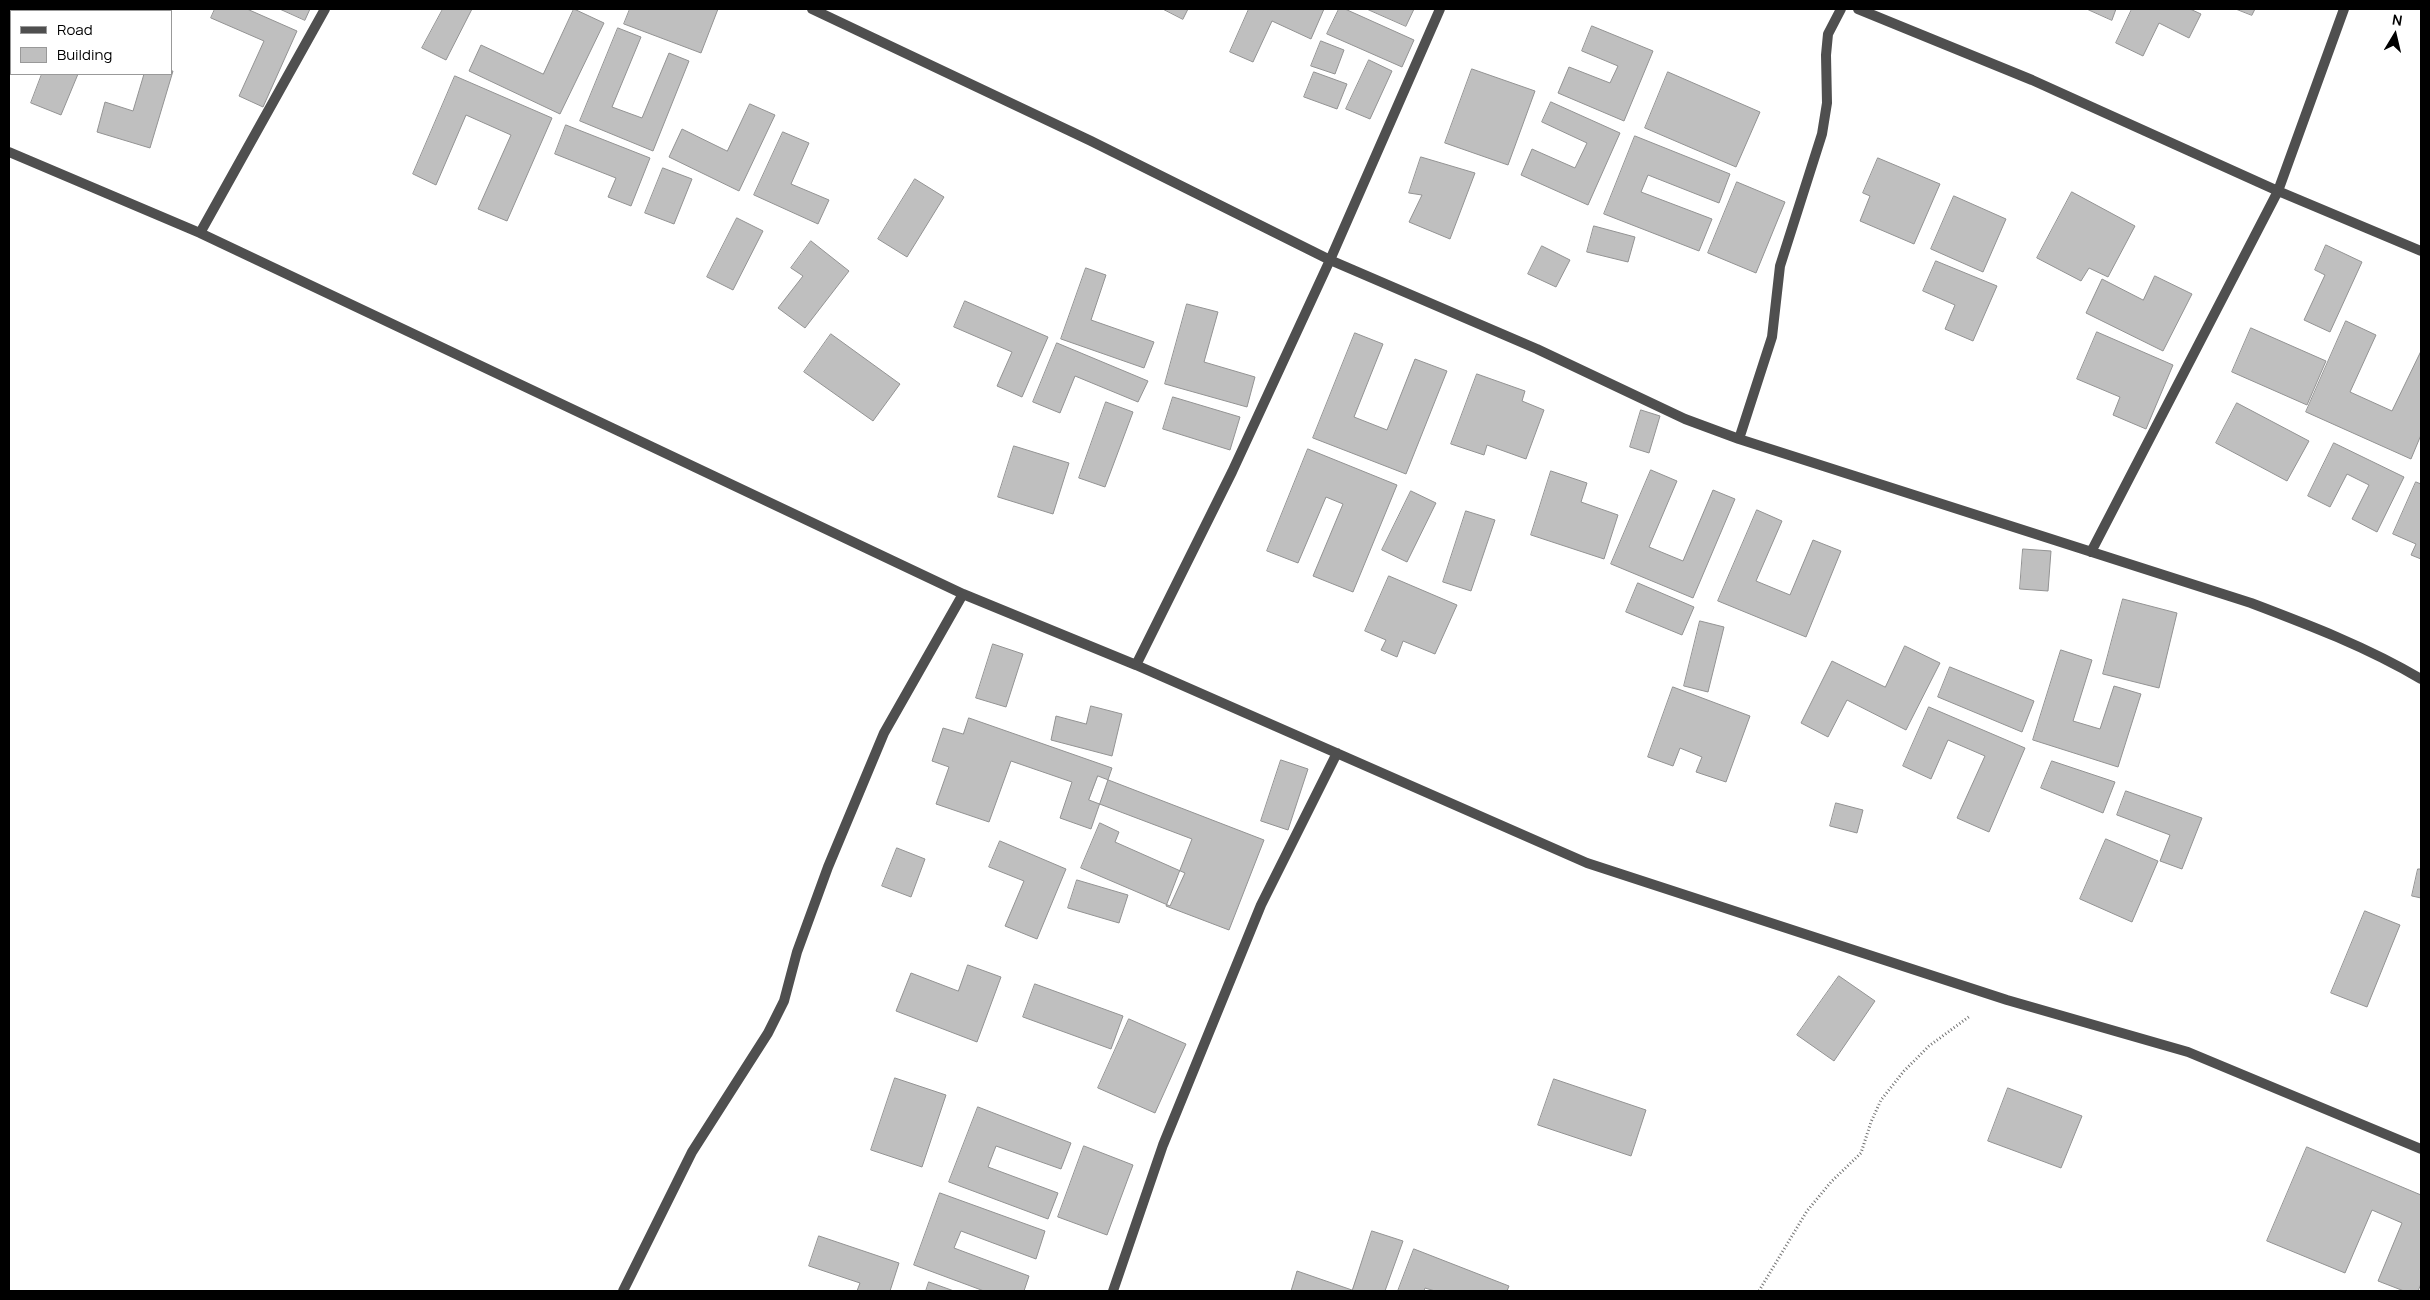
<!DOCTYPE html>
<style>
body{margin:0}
#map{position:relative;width:2430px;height:1300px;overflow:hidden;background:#fff;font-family:Manrope,sans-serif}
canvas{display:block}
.frame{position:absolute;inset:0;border:10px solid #000;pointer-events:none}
.legend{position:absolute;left:10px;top:10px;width:162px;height:65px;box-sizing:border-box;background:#fff;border:1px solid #999;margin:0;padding:6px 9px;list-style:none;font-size:15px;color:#000}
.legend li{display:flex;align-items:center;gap:10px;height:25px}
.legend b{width:25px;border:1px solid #999}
.north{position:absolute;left:2370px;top:10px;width:50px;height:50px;-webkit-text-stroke:4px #fff;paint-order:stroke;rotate:9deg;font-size:14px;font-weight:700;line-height:20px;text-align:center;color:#000}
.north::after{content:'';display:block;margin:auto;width:18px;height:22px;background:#000;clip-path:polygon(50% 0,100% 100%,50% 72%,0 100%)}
</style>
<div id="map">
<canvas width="2430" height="1300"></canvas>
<div class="frame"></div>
<ul class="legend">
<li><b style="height:6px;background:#4f4f4f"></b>Road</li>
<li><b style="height:14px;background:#bfbfbf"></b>Building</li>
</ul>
<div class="north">N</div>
</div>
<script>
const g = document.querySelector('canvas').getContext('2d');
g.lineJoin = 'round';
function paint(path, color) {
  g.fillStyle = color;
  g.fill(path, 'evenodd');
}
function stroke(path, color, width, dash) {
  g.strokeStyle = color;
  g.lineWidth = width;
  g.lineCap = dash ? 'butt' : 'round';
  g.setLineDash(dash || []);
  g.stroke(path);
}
const building = new Path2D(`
 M67,9h45l-1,2h-45z
 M215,9h32l50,22 -34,76 -24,-11 25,-55 -53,-23z
 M280,9h30l-5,11z
 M443,9h29l-26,51 -24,-12z
 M574,9l30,14 -44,91 -91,-43 12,-26 62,29z
 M630,9h88l-17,44 -77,-29z
 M1163,9h25l-5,10z
 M1249,9h75l-13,30 -39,-18 -19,41 -23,-10z
 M1339,9h6l69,31 -12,27 -75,-33z
 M1367,9h47l-8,17z
 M2087,9h29l-4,11z
 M2132,9h58l11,5 -12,24 -30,-15 -16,33 -27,-13z
 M2236,9h19l-3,6z
 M1592,26l61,25 -29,70 -66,-28 11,-26 41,16 8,-17 -36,-15z
 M618,28l23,9 -29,70 30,11 27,-65 20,8 -36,90 -73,-30z
 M1321,41l23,9 -9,24 -24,-8z
 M1369,60l23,11 -22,48 -24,-10z
 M1472,69l63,22 -27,74 -63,-22z
 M171,71h2l-23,77 -53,-16 8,-30 28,9 11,-37h27z
 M1314,72l33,12 -10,25 -33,-12z
 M1668,72l92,40 -24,55 -91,-39z
 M42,74h36l-17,41 -30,-12z
 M455,76l97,42 -45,103 -29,-12 33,-74 -45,-20 -30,70 -23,-11z
 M1551,102l69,31 -32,72 -67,-30 11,-26 43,19 12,-25 -45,-21z
 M750,104l25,11 -36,76 -70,-34 13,-28 45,22z
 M566,125l84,33 -19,48 -23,-9 8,-19 -61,-24z
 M783,132l26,11 -18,41 38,16 -11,24 -64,-29z
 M1635,136l95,38 -11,29 -71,-28 -7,17 71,27 -13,32 -95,-37z
 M1421,157l54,16 -25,66 -41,-17 13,-27 -13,-2z
 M1878,158l62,26 -26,60 -54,-23 10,-25 -7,-3z
 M663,168l29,11 -18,45 -29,-11z
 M915,179l29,18 -37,60 -29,-18z
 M1737,182l48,20 -29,71 -48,-20z
 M2072,192l63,34 -27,51 -19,-9 -8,13 -44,-23z
 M1954,196l52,23 -23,53 -52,-23z
 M737,218l26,13 -30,59 -26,-13z
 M1594,226l41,11 -7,25 -41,-10z
 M811,241l38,30 -44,57 -27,-20 25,-32 -12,-8z
 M2326,245l36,17 -32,70 -26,-12 21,-45 -10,-5z
 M1542,246l28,14 -14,27 -28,-13z
 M1936,261l61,25 -24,55 -28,-12 10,-24 -32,-14z
 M1086,268l20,7 -15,45 63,22 -10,26 -83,-29z
 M2155,276l37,18 -29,57 -77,-38 16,-34 41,21z
 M965,301l83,36 -26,60 -25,-11 15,-34 -58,-25z
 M1187,304l31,8 -14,50 51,15 -8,30 -82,-23z
 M2346,321l30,14 -26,57 42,19 29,-60v84l-10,24 -105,-47z
 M2251,328l75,33 -19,44 -75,-33z
 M2097,332l76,33 -27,64 -33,-14 7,-18 -43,-18z
 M1355,333l28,11 -29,73 33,13 28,-71 32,12 -41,103 -93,-36z
 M831,334l69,50 -27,37 -69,-49z
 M1057,343l91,38 -10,21 -63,-26 -15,37 -27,-11z
 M1477,374l48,17 -3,10 22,9 -18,49 -39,-14 -3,10 -33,-11z
 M1173,397l67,20 -10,33 -67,-21z
 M1106,402l27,10 -28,75 -26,-9z
 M2237,403l72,38 -22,40 -71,-38z
 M1641,410l19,6 -11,37 -19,-6z
 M2334,443l70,34 -27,55 -25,-13 17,-34 -22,-11 -17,33 -22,-11z
 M1014,446l55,17 -16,51 -55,-17z
 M1308,449l89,36 -44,107 -40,-16 30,-72 -17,-7 -28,66 -31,-12z
 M1651,470l26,11 -28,66 34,14 30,-71 22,9 -42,99 -82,-34z
 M1551,471l36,12 -6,19 37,13 -14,44 -73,-24z
 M2416,482l5,2v75l-10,-4 5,-11 -23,-10z
 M1411,491l25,12 -29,59 -25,-12z
 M1757,510l25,11 -26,60 34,14 23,-55 28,11 -35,86 -88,-36z
 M1466,511l29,9 -24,71 -28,-9z
 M2023,549l28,2 -3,40 -28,-2z
 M1389,576l68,29 -22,49 -32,-13 -6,16 -16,-7 5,-10 -21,-9z
 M1638,583l56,24 -12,28 -56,-23z
 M2123,599l54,14 -18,75 -56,-14z
 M1700,621l24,6 -16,65 -24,-6z
 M993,644l30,10 -17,53 -30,-9z
 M1905,646l35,17 -34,67 -59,-30 -19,37 -27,-14 31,-62 53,26z
 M2061,650l31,10 -19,61 27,8 14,-43 27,8 -23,73 -85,-27z
 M1950,667l84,34 -12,31 -84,-35z
 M1673,687l77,29 -24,66 -30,-10 6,-15 -22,-9 -7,18 -25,-9z
 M1091,706l31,8 -10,42 -61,-16 5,-24 30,8z
 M1929,707l96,41 -36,84 -32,-14 28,-62 -37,-16 -17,39 -28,-13z
 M969,718l143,50 -21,61 -31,-11 12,-36 -61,-21 -22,61 -53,-18 13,-37 -17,-6 11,-33 20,6z
 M1281,760l27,9 -20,61 -27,-9z
 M2052,761l63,21 -12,31 -62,-25z
 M1098,776l166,64 -35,90 -63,-24 26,-67 -103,-39z
 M2126,791l76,27 -20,51 -22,-8 10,-26 -53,-20z
 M1836,803l27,7 -6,23 -27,-7z
 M1100,823l19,9 -4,10 70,31 -15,33 -89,-38z
 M2106,839l52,22 -26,61 -52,-23z
 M1000,841l66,28 -29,70 -32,-13 19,-45 -35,-14z
 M897,848l28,11 -14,38 -29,-11z
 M2418,869h3v29l-9,-2z
 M1077,880l51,15 -9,28 -51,-15z
 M2365,911l35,14 -33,82 -36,-14z
 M968,965l33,12 -24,65 -81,-31 15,-38 47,18z
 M1839,976l36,25 -41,60 -37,-26z
 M1035,984l88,32 -12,33 -88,-32z
 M1129,1019l57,25 -31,69 -57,-25z
 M895,1078l51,17 -24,72 -51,-17z
 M1554,1079l92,31 -15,46 -93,-31z
 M2008,1088l74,28 -21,52 -73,-27z
 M978,1107l93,36 -10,26 -65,-23 -8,21 70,26 -10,26 -99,-37z
 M1084,1146l49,19 -26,70 -49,-18z
 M2307,1147l114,48v89l-3,7h-14l-26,-10 24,-58 -30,-13 -27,63 -78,-32z
 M940,1193l105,38 -9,28 -75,-28 -7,17 75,28 -5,15h-40l-70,-26z
 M1372,1231l31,10 -18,50h-94l6,-20 55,19z
 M819,1236l80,27 -9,28h-33l3,-8 -51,-17z
 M1414,1249l95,37 -2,5h-72l-10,-3 -1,3h-26z
 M929,1282l25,9h-28z`);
paint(building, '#bfbfbf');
stroke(building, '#939393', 1);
stroke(new Path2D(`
 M1759,1291l48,-80 24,-29 30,-29 10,-31 10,-22 23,-29 25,-25 41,-30`), '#717171', 3, [1, 2.5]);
stroke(new Path2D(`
 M812,9l279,132 239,119 207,89 148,70 54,20 512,164c58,22 116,44 170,76
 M1858,9l174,71 246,111 143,60
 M9,152l191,81 763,361 173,71 451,198 420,137 181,52 233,97
 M200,233l125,-224
 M1739,439l33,-102 8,-71 42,-132 5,-31 -1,-48 2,-21 13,-25
 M2091,552l187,-361 66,-182
 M1136,665l96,-193 98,-212 110,-251
 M623,1291l69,-139 76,-119 16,-32 13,-49 31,-85 56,-134 79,-139
 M1113,1291l50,-146 98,-240 76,-152`), '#4f4f4f', 10);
</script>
